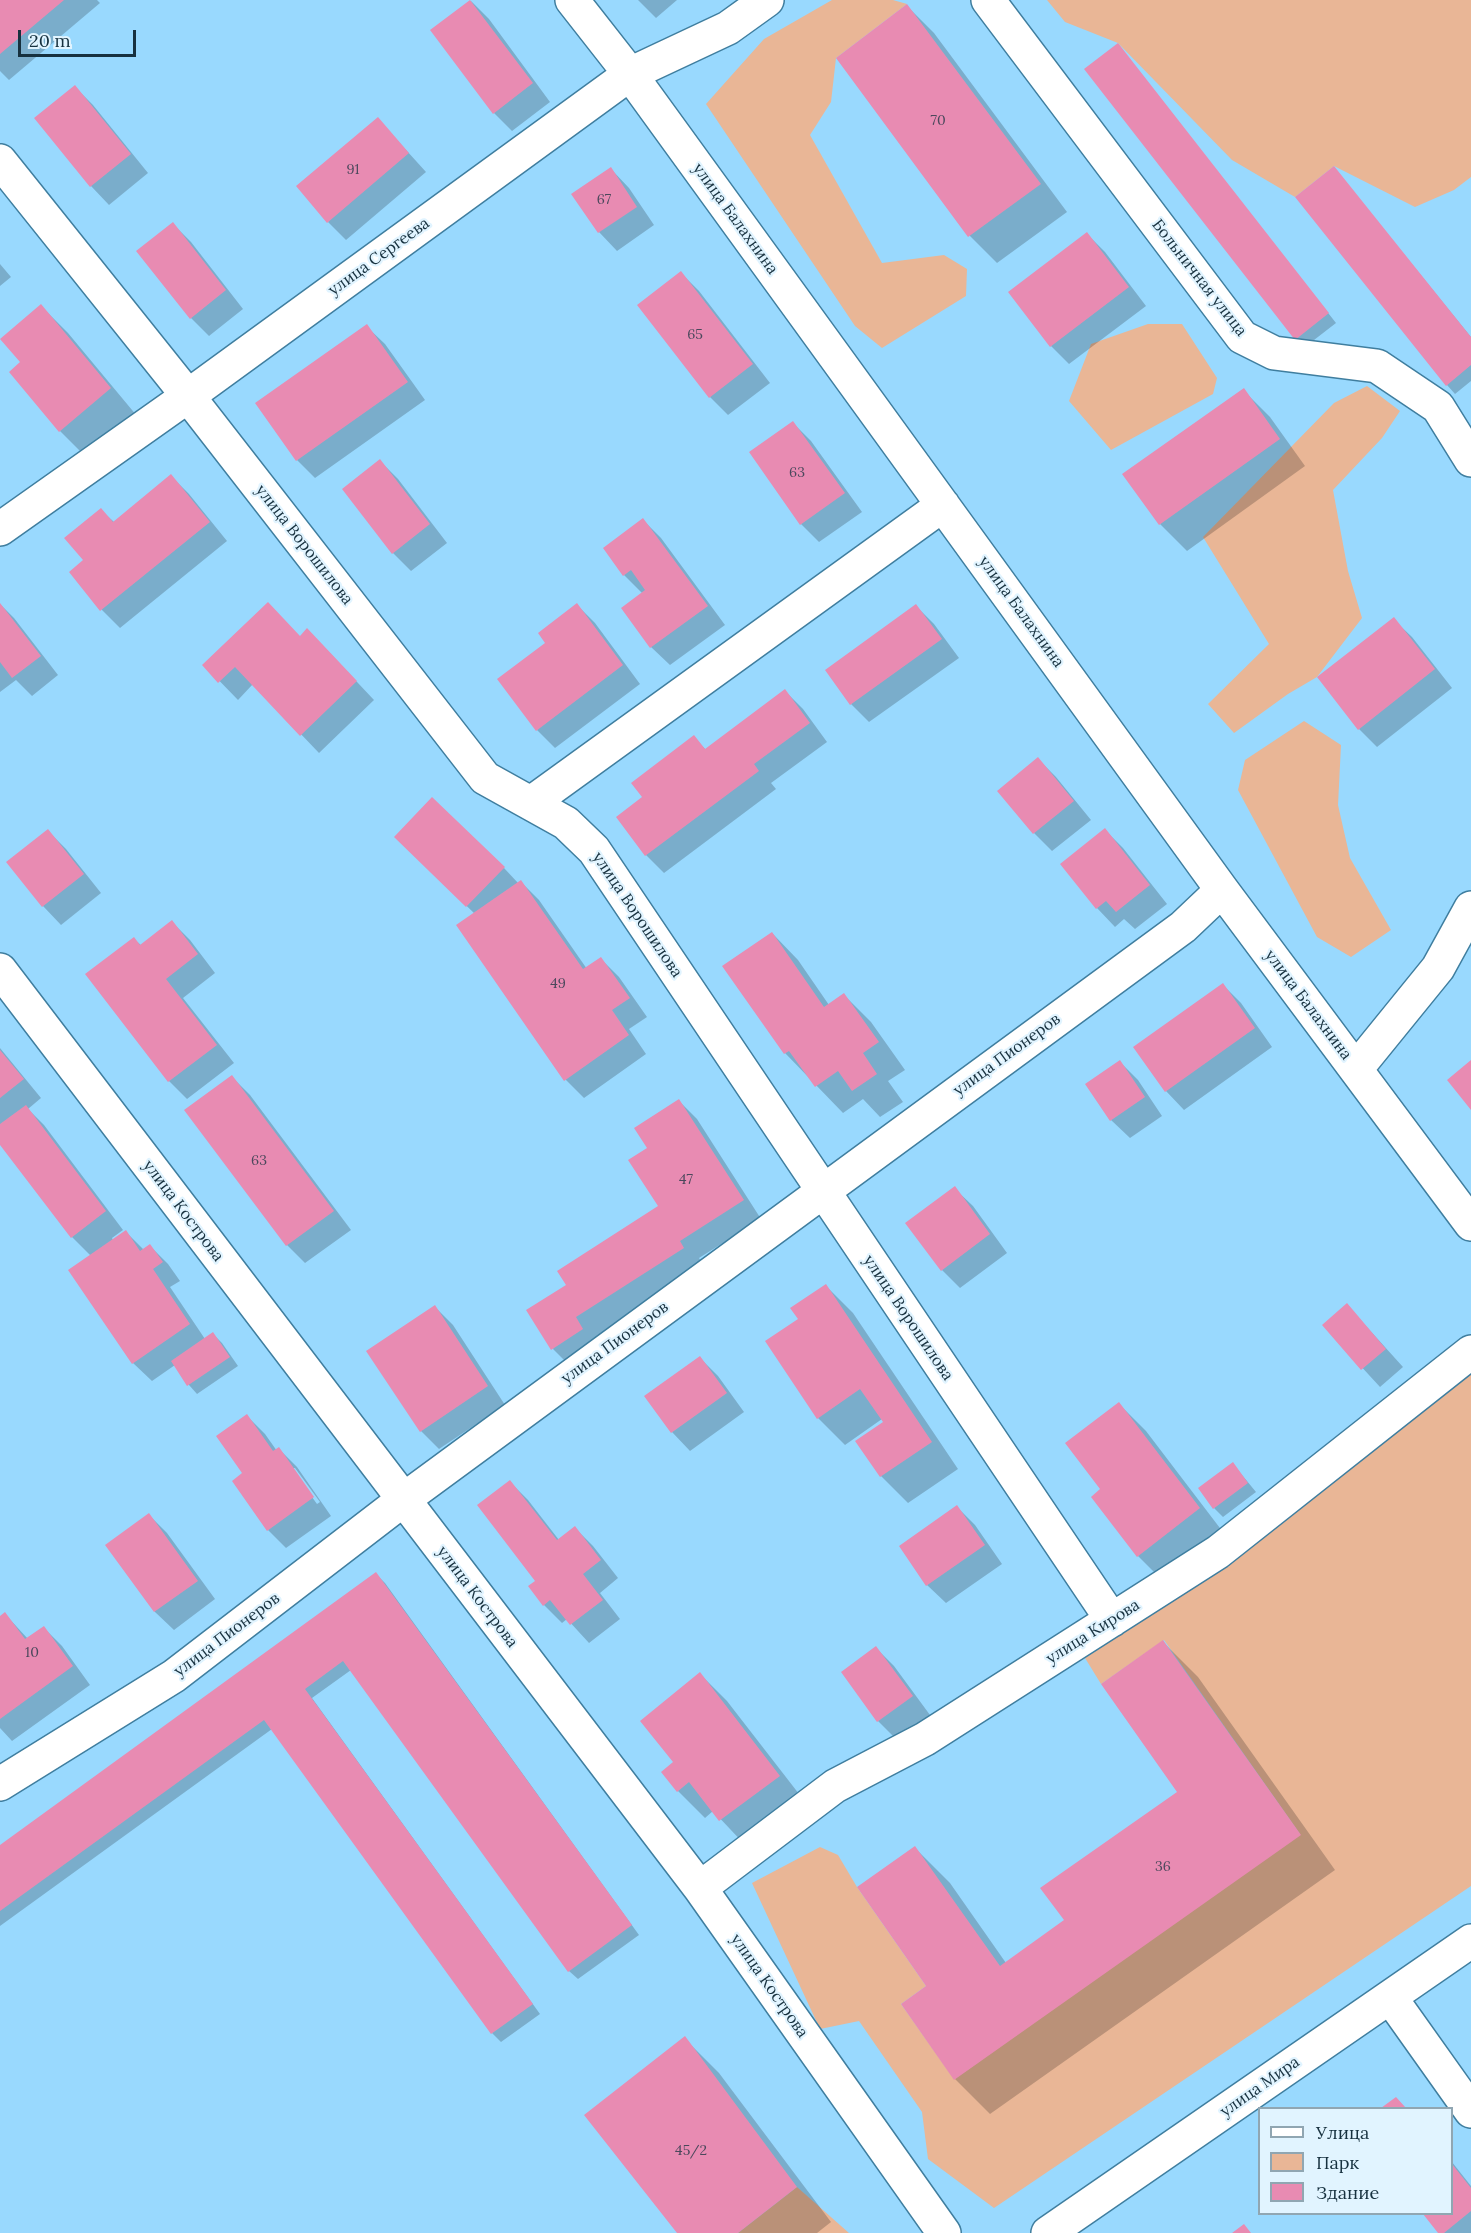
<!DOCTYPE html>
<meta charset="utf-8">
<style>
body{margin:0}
#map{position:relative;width:1471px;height:2233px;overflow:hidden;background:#99d9fe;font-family:Lora,serif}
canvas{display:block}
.legend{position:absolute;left:1258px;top:2107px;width:195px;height:108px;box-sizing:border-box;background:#e1f4ff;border:2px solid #90a6b2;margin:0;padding:8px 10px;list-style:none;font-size:18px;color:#17313f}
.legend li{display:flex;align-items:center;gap:12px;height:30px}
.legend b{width:30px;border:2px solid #90a6b2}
.scale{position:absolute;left:18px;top:30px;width:118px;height:27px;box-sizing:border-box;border:3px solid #17313f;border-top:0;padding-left:8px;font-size:18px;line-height:21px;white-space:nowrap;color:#17313f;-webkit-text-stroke:4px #e1f4ff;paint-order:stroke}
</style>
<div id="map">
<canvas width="1471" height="2233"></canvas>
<ul class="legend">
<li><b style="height:8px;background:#fff"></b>Улица</li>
<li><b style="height:16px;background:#e9b696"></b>Парк</li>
<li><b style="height:16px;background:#e88bb2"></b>Здание</li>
</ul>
<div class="scale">20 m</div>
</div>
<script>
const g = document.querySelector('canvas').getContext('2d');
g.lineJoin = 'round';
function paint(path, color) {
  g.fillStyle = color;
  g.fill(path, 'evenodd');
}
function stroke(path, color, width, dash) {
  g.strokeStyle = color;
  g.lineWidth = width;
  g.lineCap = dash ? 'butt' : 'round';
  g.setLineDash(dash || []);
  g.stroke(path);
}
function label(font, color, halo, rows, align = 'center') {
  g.font = font + ' Lora,serif';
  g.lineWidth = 4.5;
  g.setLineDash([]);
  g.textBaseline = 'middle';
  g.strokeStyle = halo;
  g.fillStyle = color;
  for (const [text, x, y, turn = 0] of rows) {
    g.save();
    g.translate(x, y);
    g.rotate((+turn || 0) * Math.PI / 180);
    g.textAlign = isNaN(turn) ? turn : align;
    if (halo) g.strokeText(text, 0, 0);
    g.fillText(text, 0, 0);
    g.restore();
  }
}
paint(new Path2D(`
 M832,0h61l14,4 -71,54 -5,44 -21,33 72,128 62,-8 23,14 -1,27 -84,52 -27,-22 -149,-222 58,-65z
 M1047,0h424v177l-17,13 -39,17 -81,-41 -39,31 -63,-37 -114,-117 -53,-21z
 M1148,324h34l35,54 -4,16 -102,56 -42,-49 22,-57z
 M1367,386l33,25 -18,27 -49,52 15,81 14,47 -45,59 -29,17 -54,39 -26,-29 61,-60 -66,-107 131,-134z
 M1304,721l37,24 -3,60 12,53 41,72 -40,27 -34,-20 -79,-147 7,-30z
 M1471,1372v514l-477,322 -66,-49 -6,-47 -63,-91 -39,8 -68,-146 68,-36 18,8 19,32 69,99 -25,18 53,75 346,-245 -136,-194 -63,44 -16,-26 143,-95z
 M797,2187l52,46h-111z`), '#e9b696');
paint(new Path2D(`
 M0,0h97l3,3 -91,77 -9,-9z
 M638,0h39l-21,18z
 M471,1l18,18 61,83 -38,29 -18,-18z
 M907,6l27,27 133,179 -70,51 -27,-27 -132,-178z
 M1118,45l218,278 -31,24 -9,-8z
 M75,87l18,18 55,68 -39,32 -18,-19 -55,-68z
 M378,119l48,53 -80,68 -18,-18z
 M1334,168l137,169v44l-16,13 -8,-9z
 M611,169l18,19 25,37 -37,26 -18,-19z
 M173,224l18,18 52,67 -34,27 -18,-18z
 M1087,234l18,18 41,54 -77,58 -18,-18z
 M0,264l11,13 -11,9z
 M681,273l18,18 71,92 -42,32 -18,-18 -71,-92z
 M41,306l27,27 69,83 -50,42 -27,-27 -38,-68z
 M366,326l19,18 40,56 -110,78 -18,-18z
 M1243,390l27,27 35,49 -118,85 -27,-27z
 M793,423l18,18 51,71 -43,30 -18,-18z
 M380,461l18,18 49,64 -36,28 -18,-18z
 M171,476l18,18 38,47 -107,87 -18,-18 -31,-38 14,-11 16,-51 13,12z
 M643,520l18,18 64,87 -55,40 -19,-18 -28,-39 20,-14 -19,-19z
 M0,604l14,14 44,57 -26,21 -16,-16 -16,12z
 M577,605l18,18 45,61 -85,64 -18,-18z
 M916,606l18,18 25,34 -90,64 -18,-18z
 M1393,619l19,18 40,51 -75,59 -18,-18z
 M300,637l26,12 48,51 -55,53 -66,-69 -15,16 -34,-35z
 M785,691l18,18 24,33 -56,41 5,6 -112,84 -18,-18 -28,-38 26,-20 50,-60 12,13z
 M1038,759l18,18 35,43 -39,31 -18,-18 -35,-42z
 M1105,830l18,18 44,56 -32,25 -11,-10 -9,8 -18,-19z
 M48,831l18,18 35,44 -40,32 -18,-19 -35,-44z
 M414,855l90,13 15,16 2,-2 18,18 48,69 14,-10 18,18 28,40 -18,12 17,25 -62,44 -18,-18 -91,-166z
 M172,922l18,18 25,33 -32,25 51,65 -47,36 -18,-18 -82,-106 47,-36 8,7z
 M772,933l26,27 31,45 15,-10 27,27 34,48 -17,11 15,21 -23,15 -17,-18 -20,14 -58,-60z
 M1223,985l18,18 31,44 -88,63 -18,-19 -31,-43z
 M0,1048l41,50 -13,11 16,16 79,105 -11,8 1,2 13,-8 18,18 6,-4 18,18 12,17 -10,6 35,52 8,-5 9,9 16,23 -41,28 -8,-9 -14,-20 -23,16 -19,-18 -42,-107 -19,-19 -72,-95z
 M1120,1062l18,18 24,36 -32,22 -19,-18z
 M232,1077l18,18 101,135 -46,33 -18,-18z
 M679,1101l18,18 64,100 -62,39 11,18 -130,100 -27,-27 15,-64 96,-73 -15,-64z
 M954,1188l19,18 34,47 -47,35 -18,-18z
 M826,1286l27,27 105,156 -50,34 -27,-27 -24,-34 28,-19 -3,-4 -37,26 -27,-27 -18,-98z
 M1347,1305l56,62 -23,20 -56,-61z
 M435,1307l18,18 52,80 -66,44 -18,-18z
 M700,1358l18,18 26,36 -54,39 -18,-19 -26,-36z
 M1119,1404l27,27 80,105 -61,47 -27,-27 -36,-66z
 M247,1416l18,18 12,17 2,-2 18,18 34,49 -45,32 -18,-18 -24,-57zM291,1468h4l25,34 -3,2z
 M1233,1464l23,28 -33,25 -9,-9z
 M510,1482l18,18 31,40 16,-12 18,18 25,32 -18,15 20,26 -31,24 -22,-24 -5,4 -18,-18z
 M957,1507l18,18 27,39 -56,39 -19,-18z
 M149,1515l18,18 48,66 -41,31 -19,-18 -48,-67z
 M376,1574l9,9 254,352 -61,44 -9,-8 -218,-301 -39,28 228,316 -39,28 -9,-9 -220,-304 -272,197v-79z
 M5,1614l23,25 16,-11 18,18 28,39 -78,56 -12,-13v-111z
 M1163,1642l35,35 137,193 -345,244 -35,-35 -27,-93 -13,-138 35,35 56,80 60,-42 113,-129z
 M876,1648l18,18 36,49 -34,24 -18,-18z
 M700,1674l27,27 79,102 -59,44 -34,-36 -8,7 -27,-27 -3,-28z
 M684,2038l35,35 112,149 -14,11h-138z
 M1452,2162l19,24v47h-31l-16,-19h28z`), '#0003');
paint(new Path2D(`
 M0,0h64l-64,54z
 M470,0l63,83 -40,31 -63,-84z
 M907,4l134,180 -73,53 -132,-179z
 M1118,43l211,270 -34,27 -211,-271z
 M75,85l56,69 -41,33 -56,-69z
 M378,117l31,36 -82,70 -31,-37z
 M1334,166l137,171v28l-25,21 -151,-189z
 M611,167l26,40 -39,26 -27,-39z
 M173,222l53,68 -36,29 -54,-68z
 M1087,232l42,55 -79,60 -42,-55z
 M681,271l72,93 -44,34 -72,-93z
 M41,304l70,84 -52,44 -50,-60 11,-10 -20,-23z
 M367,324l41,58 -112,79 -41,-58z
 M1244,388l36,51 -121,86 -37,-51z
 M793,421l52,72 -45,32 -51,-73z
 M380,459l50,65 -38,30 -50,-65z
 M171,474l39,48 -110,89 -31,-39 14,-12 -19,-22 37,-30 12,14z
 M643,518l65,88 -58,42 -29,-40 24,-18 -14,-20 -8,6 -20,-28z
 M268,602l32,34 7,-8 50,53 -57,55 -65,-69 -17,16 -16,-18z
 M0,603l41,53 -29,22 -12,-16z
 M577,603l46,62 -87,66 -39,-52 48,-36 -7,-10z
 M916,604l26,35 -92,66 -25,-35z
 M1394,617l41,52 -77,61 -41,-53z
 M785,689l25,34 -56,41 5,7 -114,85 -29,-39 26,-20 -11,-14 63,-48 11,14z
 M1038,757l36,44 -41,33 -36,-43z
 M432,797l73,70 -39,40 -72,-70z
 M1105,828l45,57 -34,27 -10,-11 -10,8 -36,-45z
 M48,829l36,45 -42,33 -36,-45z
 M521,880l62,89 18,-12 29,41 -18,12 17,25 -65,46 -108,-156z
 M172,920l26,34 -32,25 51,66 -49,37 -83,-108 49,-37 6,8z
 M772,932l52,75 20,-14 35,49 -16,11 14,21 -25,17 -14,-20 -23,16 -26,-36 -5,3 -62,-88z
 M1223,983l32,45 -90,64 -32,-45z
 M0,1050l24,29 -24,19z
 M1120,1060l25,37 -35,24 -25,-37z
 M1471,1060v50l-24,-30z
 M232,1075l102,136 -48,35 -102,-136z
 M679,1099l65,101 -64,41 4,7 -108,69 7,12 -32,21 -25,-40 40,-25 -9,-14 101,-65 -30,-46 19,-12 -13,-20z
 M26,1105l80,106 -35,27 -71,-93v-21z
 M955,1186l35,48 -49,37 -36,-48z
 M126,1230l14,21 10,-7 13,18 -10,7 37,55 -58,40 -64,-94z
 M826,1284l106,158 -52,35 -25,-36 28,-19 -23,-33 -43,30 -52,-78 33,-22 -8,-11z
 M1347,1303l39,46 -25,21 -39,-45z
 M435,1305l53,81 -68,46 -54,-81z
 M213,1332l17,25 -43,29 -16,-25z
 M700,1356l27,37 -56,40 -27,-37z
 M1119,1402l81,106 -63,49 -46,-60 9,-8 -35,-46z
 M247,1414l26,37 6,-4 35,50 -47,34 -35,-50 10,-8 -26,-37z
 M1233,1462l15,21 -35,26 -15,-21z
 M510,1480l47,60 18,-14 26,34 -18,14 20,26 -33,25 -20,-25 -7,6 -15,-20 7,-5 -58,-76z
 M957,1505l28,40 -59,41 -27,-40z
 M149,1513l49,68 -44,31 -49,-67z
 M376,1572l256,353 -64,47 -225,-311 -38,28 228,315 -42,30 -227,-314 -264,191v-66z
 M5,1612l20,27 19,-13 29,40 -73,53v-103z
 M1163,1640l138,195 -347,245 -53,-76 25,-18 -69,-99 58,-41 85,120 64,-46 -24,-32 137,-96 -76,-108z
 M876,1646l37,50 -36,26 -36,-50z
 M700,1672l80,104 -61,45 -30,-39 -12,10 -16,-20 12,-10 -33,-41z
 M685,2036l112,151 -59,46h-61l-93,-118z
 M1396,2097l10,11h-25z
 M1452,2164l19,24v23l-27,22h-6l-15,-19h29z
 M1244,2224l7,9h-19z`), '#e88bb2');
const minor = new Path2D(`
 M572,0l58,74 592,816 249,334
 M988,0l254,337 32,16 103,13 61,41 33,53
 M0,161l188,235 297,382 81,45 28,27 518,770
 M0,529l188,-133 442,-322 98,-46 39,-28
 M531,803l412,-298
 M0,970l700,918 244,345
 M1356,1069l82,-101 33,-60
 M0,1784l174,-108 229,-176 780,-573 39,-37
 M700,1888l135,-102 90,-47 293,-187 253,-200
 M1390,1997l81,114
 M1048,2233l423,-292`);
stroke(minor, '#3f7e9f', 36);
stroke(minor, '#fff', 33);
label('14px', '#4b485c', null, [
 ["70",938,121],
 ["91",353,170],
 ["67",604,200],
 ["65",695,335],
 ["63",797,473],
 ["49",558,984],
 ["63",259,1161],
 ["47",686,1180],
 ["10",32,1653],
 ["36",1163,1867],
 ["45/2",691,2151]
]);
label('16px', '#17313f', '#e1f4ff', [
 ["улица Балахнина",735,219,54],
 ["улица Сергеева",379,257,-36],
 ["Больничная улица",1199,278,52],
 ["улица Ворошилова",304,545,52],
 ["улица Балахнина",1021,612,54],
 ["улица Ворошилова",637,915,56],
 ["улица Балахнина",1308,1005,53],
 ["улица Пионеров",1007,1055,-36],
 ["улица Кострова",183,1211,53],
 ["улица Ворошилова",908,1318,56],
 ["улица Пионеров",615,1343,-36],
 ["улица Кострова",477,1597,53],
 ["улица Кирова",1093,1632,-32],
 ["улица Пионеров",227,1635,-37],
 ["улица Кострова",769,1986,55],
 ["улица Мира",1260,2087,-35]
]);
</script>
